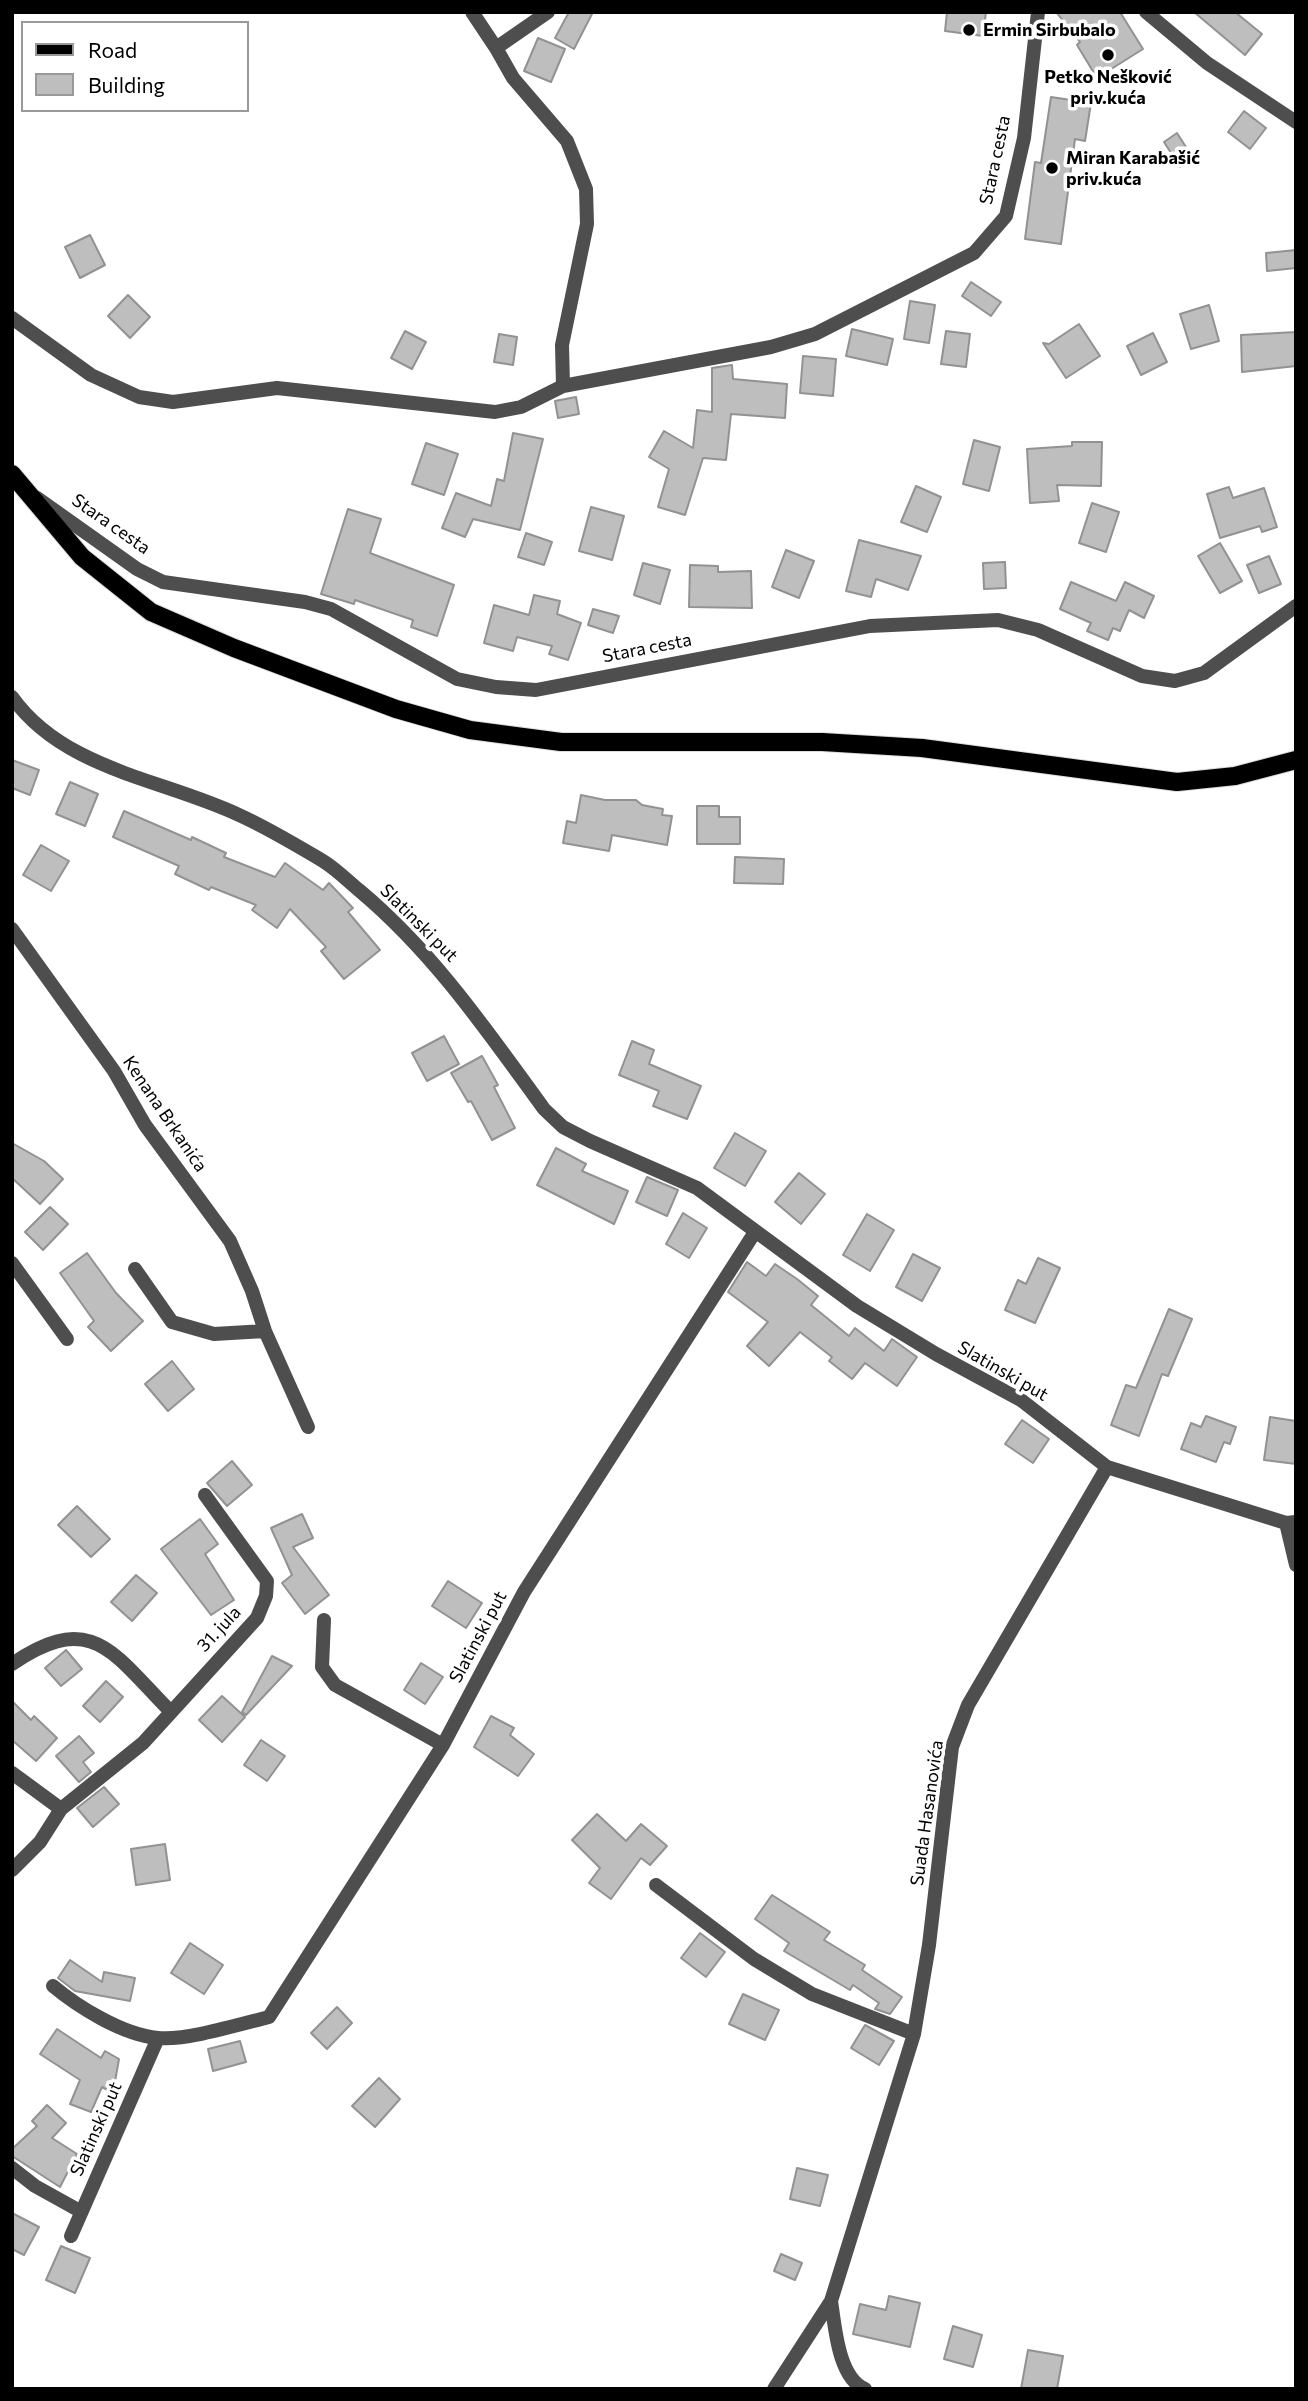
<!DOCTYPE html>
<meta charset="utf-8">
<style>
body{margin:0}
#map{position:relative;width:1308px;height:2401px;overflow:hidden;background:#fff;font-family:Commissioner,sans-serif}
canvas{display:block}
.frame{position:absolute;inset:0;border:14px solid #000;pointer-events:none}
.legend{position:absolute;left:21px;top:21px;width:228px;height:91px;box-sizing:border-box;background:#fff;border:2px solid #999;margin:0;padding:9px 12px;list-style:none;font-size:21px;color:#000}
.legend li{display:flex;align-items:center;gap:14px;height:35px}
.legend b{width:35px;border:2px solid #999}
</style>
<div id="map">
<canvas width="1308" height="2401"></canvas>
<div class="frame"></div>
<ul class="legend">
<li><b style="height:9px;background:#000"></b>Road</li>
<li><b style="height:19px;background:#bebebe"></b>Building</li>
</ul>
</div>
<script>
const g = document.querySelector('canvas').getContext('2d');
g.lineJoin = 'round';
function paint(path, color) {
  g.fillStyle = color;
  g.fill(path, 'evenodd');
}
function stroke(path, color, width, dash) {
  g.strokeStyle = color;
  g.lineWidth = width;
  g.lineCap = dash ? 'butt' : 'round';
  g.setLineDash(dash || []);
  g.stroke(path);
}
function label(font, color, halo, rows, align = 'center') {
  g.font = font + ' Commissioner,sans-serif';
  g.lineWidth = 7;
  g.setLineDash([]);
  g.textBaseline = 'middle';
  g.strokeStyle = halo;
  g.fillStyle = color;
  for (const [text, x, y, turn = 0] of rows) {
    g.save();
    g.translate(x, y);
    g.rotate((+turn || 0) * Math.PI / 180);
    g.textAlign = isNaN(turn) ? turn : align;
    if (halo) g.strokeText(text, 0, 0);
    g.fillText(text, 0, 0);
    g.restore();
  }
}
const building = new Path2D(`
 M569,12h24l-19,37 -19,-11z
 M947,12h39l-3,24 -38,-5z
 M1056,12h64l23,37 -46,29 -20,-33 3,-3z
 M1194,12h41l27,22 -17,21z
 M538,38l27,11 -14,33 -27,-11z
 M1051,97l40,6 -6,38 -10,-2 -14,105 -36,-5 10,-77 6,1z
 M1244,111l22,17 -16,21 -22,-17z
 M1177,133l16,25 -13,9 -16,-25z
 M90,235l15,30 -25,13 -15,-31z
 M1296,250v18l-29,3 -1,-18z
 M971,282l30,20 -10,14 -29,-20z
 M128,295l22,22 -20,21 -22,-22z
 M910,301l25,4 -6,38 -25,-4z
 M1209,305l10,36 -28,8 -11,-35z
 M1079,324l21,32 -34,22 -23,-35 6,1z
 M852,329l41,10 -6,26 -41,-9z
 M405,331l21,11 -14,27 -21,-11z
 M946,331l24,3 -4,33 -25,-3z
 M1296,332v34l-54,6 -1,-37z
 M1153,333l14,29 -26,13 -14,-29z
 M499,334l18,3 -4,28 -19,-3z
 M803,356l33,3 -3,37 -33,-3z
 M732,365l1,14 54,5 -2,34 -54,-4 -5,46 -23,-2 -18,57 -27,-8 11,-38 -20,-12 15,-26 29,17 4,-38 15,2v-44z
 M576,397l3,17 -21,4 -3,-17z
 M513,433l30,6 -23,91 -47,-11 -8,18 -23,-9 14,-35 35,13 6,-27 7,2z
 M974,440l26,7 -11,44 -26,-7z
 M1072,442h30l-1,44 -44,-1 2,16 -29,2 -3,-54 45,-3z
 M426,443l32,11 -14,41 -32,-11z
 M916,486l25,11 -14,35 -26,-10z
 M1229,487l4,11 31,-10 13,39 -15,5 -2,-6 -40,12 -13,-44z
 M1092,503l27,9 -13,40 -27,-9z
 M591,507l33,9 -12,44 -33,-9z
 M348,509l33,10 -11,34 84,32 -17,51 -26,-9 2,-7 -58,-20 -1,4 -33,-10z
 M526,533l26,9 -8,23 -26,-8z
 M859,540l62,16 -13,34 -32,-11 -5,18 -25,-6z
 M1220,543l22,38 -22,12 -22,-37z
 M786,550l28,11 -15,37 -27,-11z
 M1269,556l12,28 -22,9 -12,-28z
 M1005,562l1,26 -22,1 -1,-26z
 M643,563l27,7 -10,34 -26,-9z
 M690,565l28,1v6l33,-1 1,37 -63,-1z
 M1071,582l45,19 9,-19 29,14 -10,22 -15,-8 -9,21 -7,-3 -5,12 -21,-9 4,-8 -31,-14z
 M534,595l26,6 -3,13 24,9 -13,37 -19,-6 3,-8 -35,-9 -4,14 -29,-8 10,-38 35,10z
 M593,609l26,7 -6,17 -25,-8z
 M12,760l27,10 -9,25 -18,-7z
 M70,782l28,12 -13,32 -29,-12z
 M581,795l24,5h31l6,5 21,4 -1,6 10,1 -5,29 -55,-10 -3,16 -46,-8 4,-22 9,2z
 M697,806h22v11h21v27h-43z
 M124,811l67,29 1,-3 34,16 -2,4 51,20 10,-14 38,27 6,-7 24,25 -5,4 32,38 -36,29 -23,-28 5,-4 -36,-38 -13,19 -25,-18 4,-5 -45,-18 -2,3 -34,-16 4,-8 -66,-29z
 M41,845l28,16 -18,30 -28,-16z
 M735,857l49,2 -1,25 -49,-1z
 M444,1036l15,28 -32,17 -15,-28z
 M632,1041l22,9 -5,14 52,22 -14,33 -34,-13 6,-15 -40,-16z
 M482,1056l16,29 -4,2 21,41 -23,12 -21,-39 -3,1 -17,-29z
 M735,1133l31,18 -21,35 -31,-18z
 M12,1143l32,18 19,18 -23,25 -28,-26z
 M556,1148l30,16 -4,7 46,20 -14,33 -77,-39z
 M799,1173l26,21 -24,30 -26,-22z
 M647,1177l31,13 -11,26 -31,-14z
 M50,1207l18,17 -25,26 -18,-18z
 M683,1213l24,15 -18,30 -23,-14z
 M867,1214l27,16 -24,41 -27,-16z
 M87,1253l29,40 27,28 -32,30 -23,-24 6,-6 -34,-48z
 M913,1254l27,14 -18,33 -26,-14z
 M1038,1258l22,10 -25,55 -30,-13 13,-30 8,4z
 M747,1262l19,14 9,-12 22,15 21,17 -7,9 38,31 6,-8 29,23 8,-12 25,18 -20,29 -32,-23 -13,16 -23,-18 3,-4 -32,-25 -31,34 -22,-20 21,-24 -40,-30z
 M1169,1309l23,10 -24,57 -6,-2 -23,62 -28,-11 15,-40 10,3z
 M172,1361l22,28 -26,22 -23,-27z
 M1206,1416l30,11 -6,17 -6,-2 -8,20 -35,-13 10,-26 10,4z
 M1270,1417l26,4v43l-32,-4z
 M1022,1420l27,19 -16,24 -28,-19z
 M232,1461l20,24 -25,21 -20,-23z
 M77,1506l33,33 -19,18 -33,-32z
 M302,1514l11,24 -20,9 36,48 -24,19 -23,-31 10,-8 -21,-47z
 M200,1519l18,25 -13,10 29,46 -23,15 -50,-66z
 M136,1575l21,18 -25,28 -21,-19z
 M448,1581l34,22 -16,25 -34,-22z
 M66,1650l16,19 -21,17 -16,-18z
 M272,1656l20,10 -46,49 -4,-3z
 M421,1663l22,14 -18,27 -21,-14z
 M106,1681l17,16 -23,25 -17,-16z
 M222,1696l23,21 -23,25 -23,-22z
 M12,1701l19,19 3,-4 23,22 -21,23 -24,-21z
 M491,1716l23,12 -4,7 24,19 -16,22 -44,-29z
 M79,1736l15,17 -11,9 8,10 -12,10 -23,-26z
 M261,1740l24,16 -18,25 -23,-16z
 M104,1787l15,17 -26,23 -16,-19z
 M597,1814l29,27 15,-17 26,22 -17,19 -9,-7 -30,41 -22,-16 11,-15 -28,-28z
 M165,1844l5,36 -34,5 -5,-36z
 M772,1895l58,37 -6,8 41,25 -3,5 40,27 -12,17 -15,-5 4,-6 -26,-18 -3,5 -66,-39 5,-8 -34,-24z
 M700,1933l25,19 -19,25 -25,-19z
 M190,1943l33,22 -19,29 -33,-21z
 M70,1960l32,22 2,-10 31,6 -5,23 -55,-10 -17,-13z
 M743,1994l36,16 -14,30 -36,-16z
 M337,2007l15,16 -25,26 -16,-16z
 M865,2025l29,16 -15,24 -28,-17z
 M57,2029l44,29 4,-7 14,8 -6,34 -11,-6 -11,25 -21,-8 10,-24 -40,-26z
 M240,2041l6,21 -33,9 -5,-22z
 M379,2078l21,21 -25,28 -23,-21z
 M47,2105l19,18 -14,15 25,16 -17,33 -48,-31v-7l25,-23 -5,-5z
 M797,2168l31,7 -8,31 -30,-7z
 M12,2213l27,14 -15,28 -12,-6z
 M61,2246l29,12 -15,35 -29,-13z
 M781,2254l21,9 -7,17 -21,-9z
 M889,2296l31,7 -10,44 -57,-13 7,-30 26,6z
 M953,2326l29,9 -9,32 -29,-8z
 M1028,2350l35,6 -6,33h-36z`);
paint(building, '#bebebe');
stroke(building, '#929292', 2);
const primary = new Path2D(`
 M12,474l70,83 69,55 83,36 162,61 74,21 91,12h261l100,6 255,34 58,-6 61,-16`);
stroke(primary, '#dbdbdb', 20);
stroke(new Path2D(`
 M472,12l24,36 52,-36
 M1146,12l61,51 89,59
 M496,48l17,30 54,63 19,48 1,35 -25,121 1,41
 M12,318l79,57 48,22 34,5 104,-14 218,24 26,-5 42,-21 208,-39 44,-13 159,-81 32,-37 18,-78 14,-126
 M37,498l100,71 26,13 142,20 26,7 126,70 39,8 40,3 334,-64 128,-6 40,10 104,46 33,5 29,-8 92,-67
 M12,697c52,73 151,82 227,118 29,13 57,30 84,46 13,8 25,20 37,30 74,62 128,141 184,218l19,18 27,14 107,47 160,118 79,48 85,46 86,67 179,56 10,-1
 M12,929l102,142 31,54 85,116 22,50 13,40 43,96
 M12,1263l55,76
 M135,1269l37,53 42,12 51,-3
 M1286,1523l10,42
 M324,1620l-2,47 13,18 108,60
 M12,1664c81,-56 103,-8 159,48
 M12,1773l49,36
 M12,1870l28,-28 21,-33 82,-66 114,-125 9,-22 1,-15 -62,-86
 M656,1885l98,74 58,35 102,40
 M53,1986c25,21 70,49 105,52 27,3 83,-14 111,-21l174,-272 81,-153 231,-360
 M12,2168l23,18 45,25
 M71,2236l87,-198
 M831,2301c4,25 7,77 34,88
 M774,2389l57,-88 83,-267 15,-89 23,-198 16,-42 139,-238`), '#4e4e4e', 14);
stroke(primary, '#000', 18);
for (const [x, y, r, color] of [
 [969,30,7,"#000"],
 [1108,55,7,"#000"],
 [1052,168,7,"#000"]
]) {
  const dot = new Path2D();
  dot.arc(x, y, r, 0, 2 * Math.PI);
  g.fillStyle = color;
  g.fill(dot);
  stroke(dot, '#fff', 2.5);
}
label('bold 18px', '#000', '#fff', [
 ["Ermin Sirbubalo",983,30],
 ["Petko Nešković",1108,77,"center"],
 ["priv.kuća",1108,98,"center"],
 ["Miran Karabašić",1066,158],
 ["priv.kuća",1066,179]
], 'left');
label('18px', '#000', '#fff', [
 ["Stara cesta",995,160,-78],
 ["Stara cesta",111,524,35],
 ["Stara cesta",647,648,-11],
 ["Slatinski put",419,923,45],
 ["Kenana Brkanića",165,1114,56],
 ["Slatinski put",1003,1371,30],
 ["31. jula",219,1629,-47],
 ["Slatinski put",478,1637,-62],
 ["Suada Hasanovića",927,1813,-82],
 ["Slatinski put",96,2129,-66]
]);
</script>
